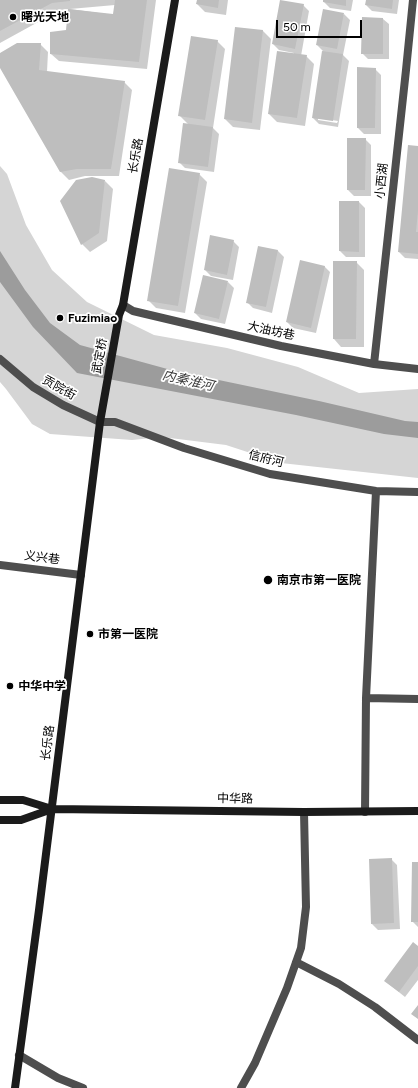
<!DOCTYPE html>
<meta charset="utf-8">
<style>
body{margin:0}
#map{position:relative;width:418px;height:1088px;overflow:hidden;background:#fff;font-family:Figtree,sans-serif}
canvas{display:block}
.scale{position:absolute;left:276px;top:20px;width:86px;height:18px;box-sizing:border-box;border:2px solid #000;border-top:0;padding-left:5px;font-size:12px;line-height:14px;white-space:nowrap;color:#000;-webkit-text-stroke:3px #fff;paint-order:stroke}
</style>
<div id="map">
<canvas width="418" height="1088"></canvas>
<div class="scale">50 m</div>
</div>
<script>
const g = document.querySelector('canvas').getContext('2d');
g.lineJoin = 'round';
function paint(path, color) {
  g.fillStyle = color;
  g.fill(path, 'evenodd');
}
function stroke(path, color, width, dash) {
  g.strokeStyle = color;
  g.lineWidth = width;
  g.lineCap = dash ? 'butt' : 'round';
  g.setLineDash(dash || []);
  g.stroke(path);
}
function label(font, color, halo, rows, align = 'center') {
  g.font = font + ' Figtree,"Noto Sans SC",sans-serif';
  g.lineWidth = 3.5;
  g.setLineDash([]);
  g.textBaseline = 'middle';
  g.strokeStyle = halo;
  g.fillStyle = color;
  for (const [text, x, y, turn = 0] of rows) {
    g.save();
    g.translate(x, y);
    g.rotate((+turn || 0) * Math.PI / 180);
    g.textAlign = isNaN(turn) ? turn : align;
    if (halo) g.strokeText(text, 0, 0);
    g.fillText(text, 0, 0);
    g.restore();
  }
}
paint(new Path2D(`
 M0,166l7,8 19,51 26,45 35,32 67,33 73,13 71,19 61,26 59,-4v89l-137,-15 -55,-18 -64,-8 -30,3 -82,-6 -18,-10 -26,-35 -6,-7z`), '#d5d5d5');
paint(new Path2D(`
 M0,251l25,39 25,33 30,22 91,25 148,31 86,20 13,1v16l-34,-4 -88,-19 -219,-42 -44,-46 -33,-45z`), '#9c9c9c');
paint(new Path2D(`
 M0,0h156l-9,69 -88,-8 -8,-7 16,-24 2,-21 -9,1 -60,33zM115,5l-1,10 -44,-6z
 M198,0h30l-2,15 -21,-3 -8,-8z
 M324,0h29l-2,11 -21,-3 -6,-6z
 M367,0h32l-2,14 -25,-3 -6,-6z
 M303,5l6,6 -8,45h5l8,8 -9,62 -28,-4 -8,-8 25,-61 -15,-3 -6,-6z
 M344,14l6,6 -7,35 6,6 -11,66 -19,-3 -6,-6 10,-67 -6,-6zM318,118l20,3 -1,2 -19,-3z
 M363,18l20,1 6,5v35h-21l-6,-6z
 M236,28l27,3 8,8 -11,91 -27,-3 -8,-8z
 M217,41l8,8 -12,79 6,6 -5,38 -29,-4 -6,-6 10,-37 -10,-10z
 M40,44l8,8 -1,20 77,10 8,8 -13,86h-34l-16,4 -8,-8 -61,-106v-12z
 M375,69l6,6v59h-17l-6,-6z
 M365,139l6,6v51h-17l-6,-6z
 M418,147v112l-13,-1 -6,-6z
 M199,174l8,8 -22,131 -29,-5 -8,-8z
 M105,181l8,8 -6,52 -17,11 -8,-8z
 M340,202h19l6,6v49h-19l-6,-6z
 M233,241l6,6 -6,33 -22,-4 -6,-6z
 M259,247l19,4 6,6 -12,56 -19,-5 -6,-6z
 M356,262l8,8v77h-23l-7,-8z
 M324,266l6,6 -14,61 -23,-5 -6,-6z
 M228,282l6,6 -9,36 -24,-5 -6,-6z
 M391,859l6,6 3,64 -22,1 -6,-6z
 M418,863v64l-6,-6z
 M418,947v33l-13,17 -20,-16z`), '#0003');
paint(new Path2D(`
 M0,0h70v1l-18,2 -52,28z
 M115,0h32l-8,62 -89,-8v-22l16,-2 2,-21 45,5z
 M197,0h22l-1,8 -22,-4z
 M280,0l24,4 -9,45 -23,-5z
 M323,0h23v6l-23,-4z
 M366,0h27l-1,9 -27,-4z
 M323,9l21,4 -7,36 -21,-4z
 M362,17l21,1v36h-22z
 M235,27l28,3 -11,93 -28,-4z
 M191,36l27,4 -13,80 -27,-4z
 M17,43h24l-2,27 86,11 -14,88h-34l-17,3 -60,-104v-15z
 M277,51l30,4 -10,63 -29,-4z
 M322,51l21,3 -10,67 -21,-3z
 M357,67l19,1 -1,60h-18z
 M183,123l30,4 -5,40 -30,-4z
 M347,138h19l-1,52h-18z
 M408,145l10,1v65l-2,21h2v22l-20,-2z
 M169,168l31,5 -22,133 -31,-5z
 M92,177l13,3 -6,53 -18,12 -21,-44 16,-21z
 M339,201h20v51l-20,-1z
 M210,235l24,5 -7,35 -23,-5z
 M258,246l20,4 -12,57 -20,-4z
 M300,260l25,6 -14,62 -25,-6z
 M333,261h24l-1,78h-23z
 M203,275l25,6 -9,38 -25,-6z
 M392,858l2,65 -23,1 -2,-65z
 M412,862h6v60h-7z
 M413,942l5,4v20l-19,26 -15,-11z
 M418,1005v14l-7,-5z`), '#bebebe');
stroke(new Path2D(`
 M123,305l10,6 148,35 93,18 44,5
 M0,359l33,28 30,18 37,17h15l69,26 86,26 106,17 42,1
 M374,364l32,-294 7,-70
 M0,565l81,10
 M366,698l52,1
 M365,812l1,-114 10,-207
 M296,962l43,22 36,23 43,33
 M19,1055l39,23 25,10
 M241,1088l14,-25 32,-75 14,-40 5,-41 -2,-95`), '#4e4e4e', 8);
stroke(new Path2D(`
 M0,800h23l29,9 252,3 114,-1
 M0,820h21l31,-11
 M15,1088l24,-178 61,-488 19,-107 4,-10 52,-305`), '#1b1b1b', 8);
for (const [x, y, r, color] of [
 [13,17,4,"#000"],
 [60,318,4,"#000"],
 [268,580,5,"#000"],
 [90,634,4,"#000"],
 [10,686,4,"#000"]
]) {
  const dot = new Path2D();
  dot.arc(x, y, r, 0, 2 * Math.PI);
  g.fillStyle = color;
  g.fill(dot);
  stroke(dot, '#fff', 1.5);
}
label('bold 12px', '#000', '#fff', [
 ["曙光天地",21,17],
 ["Fuzimiao",68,318],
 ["南京市第一医院",277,580],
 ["市第一医院",98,634],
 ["中华中学",18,686]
], 'left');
label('12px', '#000', '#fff', [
 ["长乐路",136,156,-80],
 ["小西湖",382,181,-84],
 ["大油坊巷",271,331,12],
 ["武定桥",100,356,-80],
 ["贡院街",59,388,29],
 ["信府河",266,459,14],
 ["义兴巷",42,558,7],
 ["长乐路",48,743,-83],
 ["中华路",235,799,1]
]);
label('italic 13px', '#3d3d3d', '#fff', [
 ["内秦淮河",188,381,13]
]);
</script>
